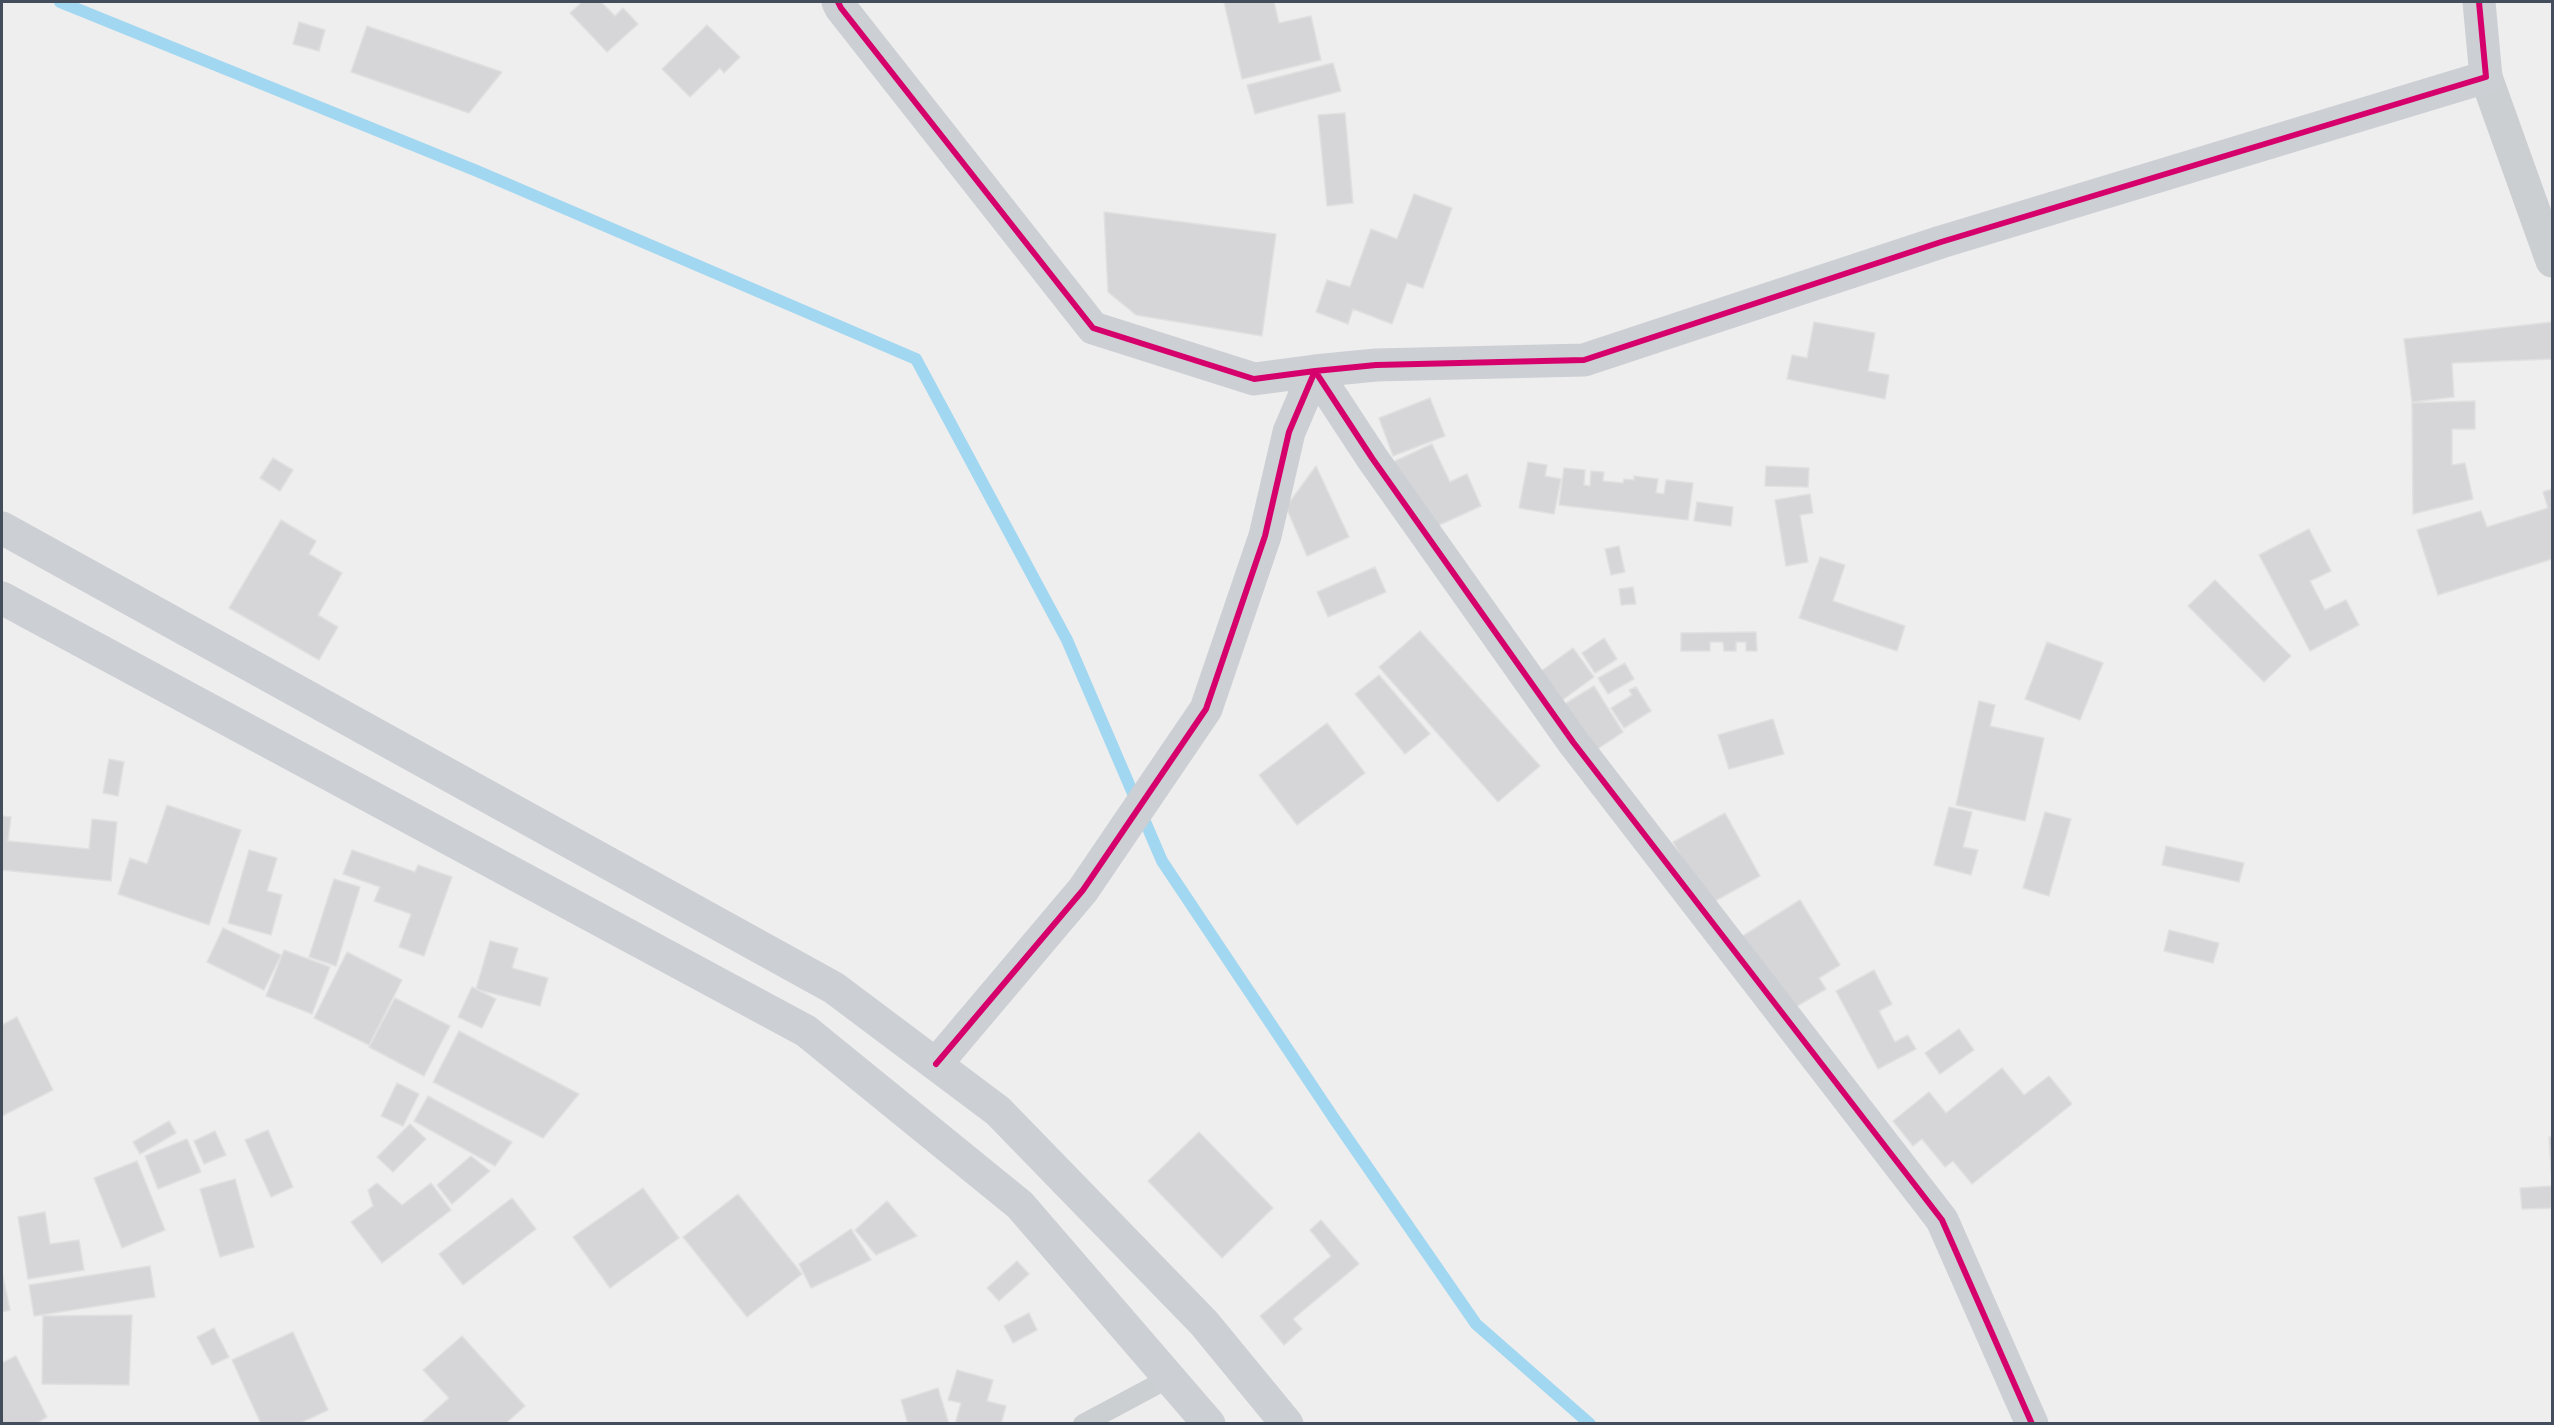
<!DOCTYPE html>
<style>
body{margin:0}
#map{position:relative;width:2554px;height:1425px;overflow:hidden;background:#efeeee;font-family:"Titillium Web",sans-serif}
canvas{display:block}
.frame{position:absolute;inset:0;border:3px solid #444d5c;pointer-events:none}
</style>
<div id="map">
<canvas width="2554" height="1425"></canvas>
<div class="frame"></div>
</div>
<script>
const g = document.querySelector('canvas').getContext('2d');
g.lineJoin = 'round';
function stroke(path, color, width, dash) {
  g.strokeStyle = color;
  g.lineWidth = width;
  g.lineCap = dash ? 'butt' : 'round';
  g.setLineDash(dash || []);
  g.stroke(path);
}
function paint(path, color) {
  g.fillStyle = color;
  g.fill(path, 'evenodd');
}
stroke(new Path2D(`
 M60,2l417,169 439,188 151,281 95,221 173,259 141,204 114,100`), '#a1d7f1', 12);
const building = new Path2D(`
 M582,2h19l14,14 8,-8 15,16 -31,28 -37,-39z
 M1224,2h50l5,21 32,-7 10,44 -79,19z
 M299,22l26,8 -6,21 -26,-7z
 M707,25l33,32 -16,16 -4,-5 -30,29 -28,-28z
 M367,26l135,46 -33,41 -118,-41z
 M1333,63l8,28 -86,23 -8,-29z
 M1345,113l8,90 -26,3 -9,-91z
 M1414,194l38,14 -29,80 -16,-5 -15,41 -39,-15 -5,15 -32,-12 11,-32 23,7 21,-58 26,10z
 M1104,212l172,22 -14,102 -126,-21 -28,-23z
 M1814,322l61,11 -7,38 21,4 -4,24 -98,-20 5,-24 15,3z
 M2552,322v37l-100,4 2,34 -42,5 -8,-63z
 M1430,398l15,38 -52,20 -14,-38z
 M2475,401v28h-23v36l13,-2 8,36 -60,15 -1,-111z
 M1432,444l18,38 17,-8 14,32 -57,26 -31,-70z
 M273,458l20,12 -13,21 -20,-13z
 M1528,462l19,3 -2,11 16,3 -7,35 -35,-6z
 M1316,466l33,71 -42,19 -21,-49z
 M1766,466l43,2 -1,19 -43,-1z
 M1564,468l21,2 -1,15 6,1 1,-15 13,1 -1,9 20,2 1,-4 10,1v-4l24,3 -2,14 8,1 2,-14 27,3 -5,37 -129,-15z
 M2552,489v70l-114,36 -21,-65 64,-19 6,16 61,-19 -5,-16z
 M1810,494l3,19 -13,2 8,47 -22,4 -11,-66z
 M1697,502l36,5 -2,19 -37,-5z
 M281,520l35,21 -7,13 33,19 -24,42 20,12 -19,33 -90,-52z
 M2309,529l22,42 -21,10 15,29 21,-10 13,25 -49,26 -51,-96z
 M1619,546l6,26 -14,3 -6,-26z
 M1820,557l25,8 -12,36 72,25 -8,25 -98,-33z
 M1375,567l11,25 -58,25 -11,-25z
 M2215,580l76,76 -27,26 -76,-76z
 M1633,587l3,17 -15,1 -2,-16z
 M1420,631l120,135 -42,36 -119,-135z
 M1756,632l1,19h-11v-9h-10v9h-12l-1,-9h-13v9h-29v-18z
 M1604,638l13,21 -22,14 -13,-20z
 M2047,642l56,21 -23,57 -55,-21z
 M1573,648l21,29 -33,24 -21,-29z
 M1625,663l9,16 -26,15 -10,-16z
 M1379,675l51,59 -25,20 -50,-60z
 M1594,686l29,46 -30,20 -30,-47z
 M1636,687l15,24 -27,17 -13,-20 21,-13 -3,-5z
 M1979,701l16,4 -5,21 54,12 -19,83 -69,-16z
 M1773,719l11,35 -55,15 -11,-34z
 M1327,723l38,50 -68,52 -38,-50z
 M109,759l15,3 -6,34 -15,-3z
 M167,805l74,25 -32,95 -91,-31 12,-36 17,6z
 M1949,807l23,5 -9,35 15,3 -7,25 -37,-10z
 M2045,812l26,7 -22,77 -26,-8z
 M1725,813l35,63 -52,29 -35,-63z
 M2,816l9,1 -3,24 81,8 3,-30 25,3 -6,59 -109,-11z
 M2166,846l78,17 -5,19 -77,-17z
 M249,850l28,8 -10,33 15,4 -11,40 -43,-12z
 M352,850l63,22 3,-7 34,12 -28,79 -25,-9 12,-33 -37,-13 6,-14 -37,-13z
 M334,879l26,8 -24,79 -27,-9z
 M1800,900l40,65 -21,13 7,11 -39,23 -46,-75z
 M223,928l58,27 -17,35 -57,-28z
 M2169,930l50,13 -6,20 -49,-12z
 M490,941l28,7 -6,20 36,10 -8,28 -64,-17z
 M284,950l46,17 -18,47 -46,-18z
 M347,952l55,28 -33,65 -55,-27z
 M1874,970l18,34 -13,7 16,31 13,-7 8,14 -38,20 -42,-78z
 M472,987l24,12 -14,29 -24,-11z
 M395,998l55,28 -26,50 -55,-29z
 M17,1017l36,73 -51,26v-91z
 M1959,1029l15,21 -34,24 -15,-21z
 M459,1031l120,63 -36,44 -110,-56z
 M2002,1068l22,27 25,-19 23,28 -100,80 -19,-23 -8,6 -23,-28 -9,7 -20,-25 36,-29 17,21z
 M397,1083l22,11 -16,32 -22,-10z
 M428,1096l84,46 -17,24 -81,-45z
 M169,1121l7,12 -36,21 -7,-12z
 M410,1124l16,15 -33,33 -16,-15z
 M268,1130l25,57 -22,10 -26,-57z
 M215,1131l11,24 -22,9 -10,-23z
 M1199,1132l74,76 -51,50 -74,-77z
 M2549,1137h3v47z
 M187,1139l14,33 -43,17 -13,-33z
 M471,1156l19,15 -38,33 -15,-19z
 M137,1161l28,69 -43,18 -28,-70z
 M235,1179l19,68 -34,10 -20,-68z
 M377,1183l25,22 29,-22 20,27 -69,53 -31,-41 22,-16 -5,-16z
 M2552,1186v22l-30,1 -2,-21z
 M643,1188l36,50 -69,50 -37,-51z
 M738,1194l64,80 -55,43 -64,-80z
 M512,1198l24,31 -73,56 -24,-31z
 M887,1201l30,35 -41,19 -21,-25z
 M45,1212l5,32 29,-4 5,30 -56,9 -10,-62z
 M1321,1220l38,44 -66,55 9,10 -18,16 -24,-29 71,-60 -21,-26z
 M851,1229l20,31 -60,28 -12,-24z
 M1017,1261l12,13 -30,27 -12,-13z
 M150,1266l5,31 -121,19 -5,-31z
 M2,1272l8,38 -8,2z
 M1029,1313l8,17 -24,13 -9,-17z
 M132,1315l-3,70 -87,-1 1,-68z
 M214,1328l15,29 -17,8 -15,-28z
 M293,1332l35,78 -30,14h-37l-29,-64z
 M462,1336l63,70 -20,18h-85l29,-26 -26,-28z
 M16,1356l31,61 -12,7h-33v-61z
 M957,1370l36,10 -6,21 19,5 -5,18h-46l6,-21 -13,-3z
 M938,1388l11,36h-41l-7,-24z`);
paint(building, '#d6d6d8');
stroke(building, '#e0e0e1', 1.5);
stroke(new Path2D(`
 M1083,1424l86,-46`), '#cccfd2', 20);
stroke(new Path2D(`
 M2486,77l66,184`), '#cccfd2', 33);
stroke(new Path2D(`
 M838,2l3,6 252,320 161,51 61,-8 -26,61 -24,104 -59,173 -123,181 -147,174
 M2,528l832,460 164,123 206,212 83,101
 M2,598l804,433 214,174 189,219
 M2032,1424l-90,-204 -369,-478 -201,-284 -57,-87 61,-6 208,-5 357,-118 545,-165 -7,-75`), '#cccfd4', 33);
stroke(new Path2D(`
 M838,2l3,6 252,320 161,51 61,-8 -26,61 -24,104 -59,173 -123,181 -147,174
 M2032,1424l-90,-204 -369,-478 -201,-284 -57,-87 61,-6 208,-5 357,-118 545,-165 -7,-75`), '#d6006c', 6);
</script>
